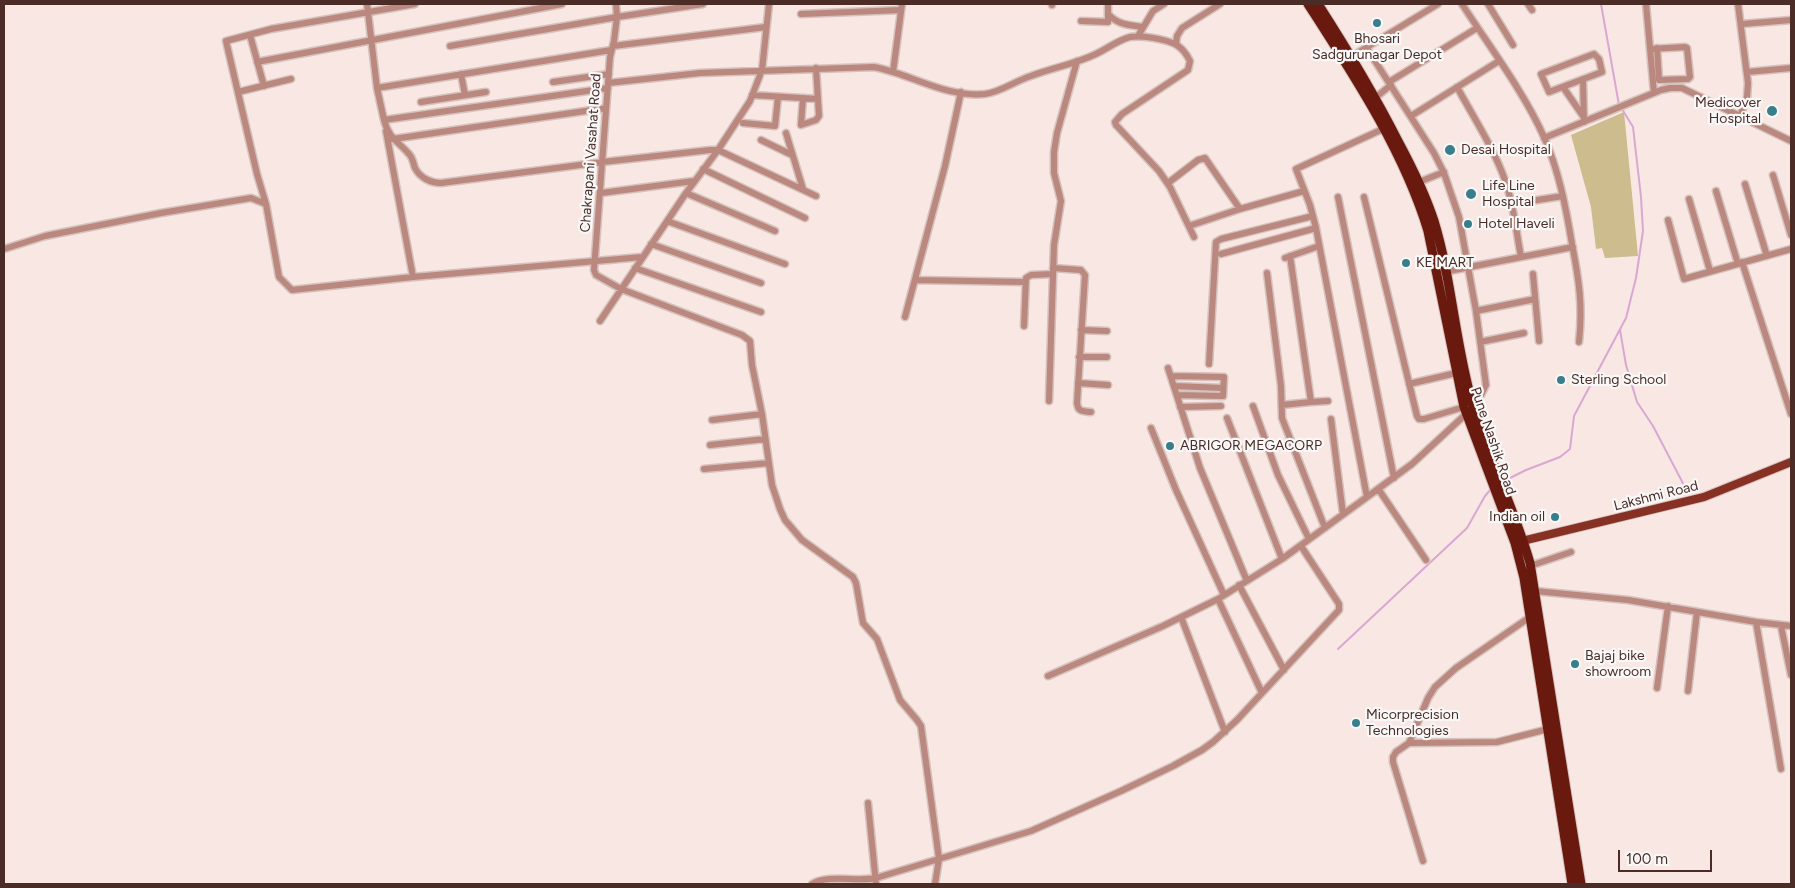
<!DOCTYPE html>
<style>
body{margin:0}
#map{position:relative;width:1795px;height:888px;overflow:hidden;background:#f8e7e3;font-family:Figtree,sans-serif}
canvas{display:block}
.frame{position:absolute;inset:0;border:5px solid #4b2c26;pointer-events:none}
.scale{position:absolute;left:1618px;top:850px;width:94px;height:22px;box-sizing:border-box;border:2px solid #4b2c26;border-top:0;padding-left:6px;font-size:15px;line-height:18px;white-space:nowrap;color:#4b2c26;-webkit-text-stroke:4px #f8f8f8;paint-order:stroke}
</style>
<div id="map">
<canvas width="1795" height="888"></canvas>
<div class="frame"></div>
<div class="scale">100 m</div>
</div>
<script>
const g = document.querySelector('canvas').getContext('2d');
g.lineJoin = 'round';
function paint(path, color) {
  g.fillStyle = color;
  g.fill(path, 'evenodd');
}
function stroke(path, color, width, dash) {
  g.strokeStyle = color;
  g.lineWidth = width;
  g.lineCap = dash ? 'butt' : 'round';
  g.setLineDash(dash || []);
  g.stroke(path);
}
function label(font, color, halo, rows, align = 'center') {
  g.font = font + ' Figtree,sans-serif';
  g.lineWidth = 4.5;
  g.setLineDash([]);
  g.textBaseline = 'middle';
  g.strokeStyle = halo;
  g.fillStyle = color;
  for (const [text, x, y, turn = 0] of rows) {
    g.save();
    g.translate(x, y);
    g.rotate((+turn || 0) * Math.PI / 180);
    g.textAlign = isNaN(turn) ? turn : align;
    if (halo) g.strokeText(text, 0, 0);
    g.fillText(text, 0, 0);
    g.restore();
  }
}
paint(new Path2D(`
 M1624,112l14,144 -33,2 -3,-10 -6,1 -5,-42 -20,-72z`), '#ccbc8e');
stroke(new Path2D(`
 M1601,4l18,101
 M1620,330l6,35 11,37 16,24 34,65
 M1504,481l22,-11 34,-13 10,-8 4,-33 52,-98 10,-40 7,-47 -2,-34 -8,-70 -11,-18
 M1338,649l129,-121 18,-32 6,-7`), '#daa7d3', 2);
const minor = new Path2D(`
 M367,4l10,84 7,32 224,-32
 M616,4l1,13 -3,24 -4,16 -16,213 2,5 25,14 121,46 8,6 2,24 10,49 10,71 8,24 5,11 17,20 51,37 3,6 7,40 14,16 23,61 17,20 4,6 18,133 -4,25
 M1462,4c27,42 62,88 82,133 15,34 22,71 28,107 7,36 11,62 7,98
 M1488,4l25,41
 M1528,4l4,6
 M1646,4l8,89
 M1738,4l10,79 -1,14 -7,19
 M1052,5v-1
 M801,14l100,-4
 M1108,14c10,11 21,11 35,13
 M1081,21l27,1v-18
 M1742,24l49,-4
 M250,35l14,51
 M1138,36l15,-25 11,-7
 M1176,44l1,-8 5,-8 38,-24
 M450,46l167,-29 86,-13
 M613,46l153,-19
 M1366,47l68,106 10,20 15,44 17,94 10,74 -6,12 -8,5
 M1650,49l35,-2 2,1 3,29 -2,2 -29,1 -2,-32
 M1594,54l5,5 3,13 -53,20 -8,-18z
 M1349,58l89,-54
 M257,62l305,-58
 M893,72l9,-68
 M1747,72l44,-4
 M461,74l4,21
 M1583,79l1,43
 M553,82l56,-8
 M1389,82l88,-54
 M608,83l92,-10 174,-6c37,7 72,31 111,27 16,-2 30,-13 46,-18 21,-8 44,-12 65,-22 11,-5 22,-14 34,-17 12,-2 34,2 45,7 6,3 12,11 15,17l-2,9 -66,44 -7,8 1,3 43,46 11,16 24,50
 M1457,87c17,31 36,60 48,93 9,25 11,51 16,77
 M1563,87l20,29
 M377,88l234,-38
 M238,92l53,-13
 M752,95l66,4
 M803,98l-2,27 15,-5 3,-4 -3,-48
 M1375,98l16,-13
 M421,102l65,-10
 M1411,116l88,-55
 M384,120c5,19 14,21 25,34 4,4 4,9 6,14 5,10 16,15 26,15l162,-21 107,-12h8l98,46
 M743,123l32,3 3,-29
 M386,131l27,146
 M786,133l17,56
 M1544,138l117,-48 9,-2h12l109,53
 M393,139l213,-31
 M761,140l31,15
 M703,169l102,49
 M1773,175l18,60
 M1419,182l25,-10
 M1168,183l30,-23 7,-2 35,51
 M1745,184l22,72
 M1716,191l22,73
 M601,193l93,-12
 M686,193l89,38
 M1338,197l56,281
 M1364,197l53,219 2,3h5l40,-12
 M1689,199l21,72
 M266,204l-9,-30 -31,-133 45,-12 144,-25
 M1512,204l51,-8
 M1668,220l16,59 107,-30
 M667,221l118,43
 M1189,226l51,-17 64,-18
 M651,244l110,39
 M4,249l41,-13 116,-23 90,-15 15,6 13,73 13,13 121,-13 229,-20
 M1221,254l95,-26
 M1285,258l34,-12
 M1742,262l49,152
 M635,268l126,44
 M1053,268l28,2 4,5 -8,128c1,9 5,8 14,9
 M1444,272l129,-25
 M1267,273l14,113 1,32 43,110
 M1533,274l6,67
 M915,280l110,2
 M1476,311l59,-12
 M905,317l40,-151 16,-74
 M600,321l86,-128 32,-43 32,-49 12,-31 7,-66
 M1024,326l2,-48 5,-3 22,-1
 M1081,330l26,1
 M1480,342l44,-9
 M1079,357h28
 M1209,364l7,-122 5,-3 92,-23
 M1168,368l32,100 47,113
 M1171,376l53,1 -1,19 -46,-1
 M1078,383l30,2
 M1409,384l47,-11
 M1174,386l49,2
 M1049,401l5,-156 7,-44 -7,-28v-21l3,-19 20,-72
 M1311,402l17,-1
 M1282,405l29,-3 -21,-146
 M1253,406l25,69 31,64
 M1180,407l41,-1
 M1227,418l55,141
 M1331,419l12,95
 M712,420l50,-6
 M1151,428l25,62 48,105
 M710,445l55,-6
 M704,469l65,-6
 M1379,490l47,70
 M1367,497l45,-33 54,-50
 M1530,566l41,-14
 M1239,585l45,85
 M1535,591l93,9 128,22 35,4
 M1218,599l44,94
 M1181,617l44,115
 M1756,622l25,147
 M1781,626l10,49
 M1048,676l115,-50 55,-27 64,-40 85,-62 -51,-269 -6,-23 -14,-36 87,-40
 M1657,688l11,-82
 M1688,691l9,-79
 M1409,743l88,-1 51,-13
 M868,803l8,81
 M1423,861l-30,-99v-5l3,-5 13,-9 19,-45 7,-11 21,-19 74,-51
 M812,884c16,-10 45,-2 64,-6l155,-47 90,-40 52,-25 29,-16 11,-8 24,-22 102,-110v-6l-38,-58`);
const major = new Path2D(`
 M1518,542l186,-45 87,-35`);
const highway = new Path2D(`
 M1308,4c45,70 96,147 120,227l36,176 51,136 9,35 48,306
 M1318,4c29,45 56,90 80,137 14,26 27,52 36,80 18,59 21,122 38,181 16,55 42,106 58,161l51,321`);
stroke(minor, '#d5c2bd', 9);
stroke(major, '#d5c2bd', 10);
stroke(highway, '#d5c2bd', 11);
stroke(minor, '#ba887e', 6);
stroke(major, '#873124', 8);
stroke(highway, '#69190e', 9);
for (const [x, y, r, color] of [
 [1377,23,5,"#387e8b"],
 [1772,111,6,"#387e8b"],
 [1450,150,6,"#387e8b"],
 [1471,194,6,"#387e8b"],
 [1468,224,5,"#387e8b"],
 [1406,263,5,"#387e8b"],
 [1561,380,5,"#387e8b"],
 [1170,446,5,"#387e8b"],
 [1555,517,5,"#387e8b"],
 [1575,664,5,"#387e8b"],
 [1356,723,5,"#387e8b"]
]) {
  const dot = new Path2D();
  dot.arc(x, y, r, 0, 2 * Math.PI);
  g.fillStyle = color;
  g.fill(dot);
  stroke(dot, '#f8f8f8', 2);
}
label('14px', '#4b2c26', '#f8f8f8', [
 ["Bhosari",1377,39,"center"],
 ["Sadgurunagar Depot",1377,55,"center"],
 ["Medicover",1761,103,"right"],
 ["Hospital",1761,119,"right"],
 ["Desai Hospital",1461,150],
 ["Life Line",1482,186],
 ["Hospital",1482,202],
 ["Hotel Haveli",1478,224],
 ["KE MART",1416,263],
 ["Sterling School",1571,380],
 ["ABRIGOR MEGACORP",1180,446],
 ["Indian oil",1545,517,"right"],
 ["Bajaj bike",1585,656],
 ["showroom",1585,672],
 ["Micorprecision",1366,715],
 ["Technologies",1366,731]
], 'left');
label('14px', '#4b2c26', '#f8f8f8', [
 ["Chakrapani Vasahat Road",591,153,-86],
 ["Pune Nashik Road",1493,441,71],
 ["Lakshmi Road",1656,496,-14]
]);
</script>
